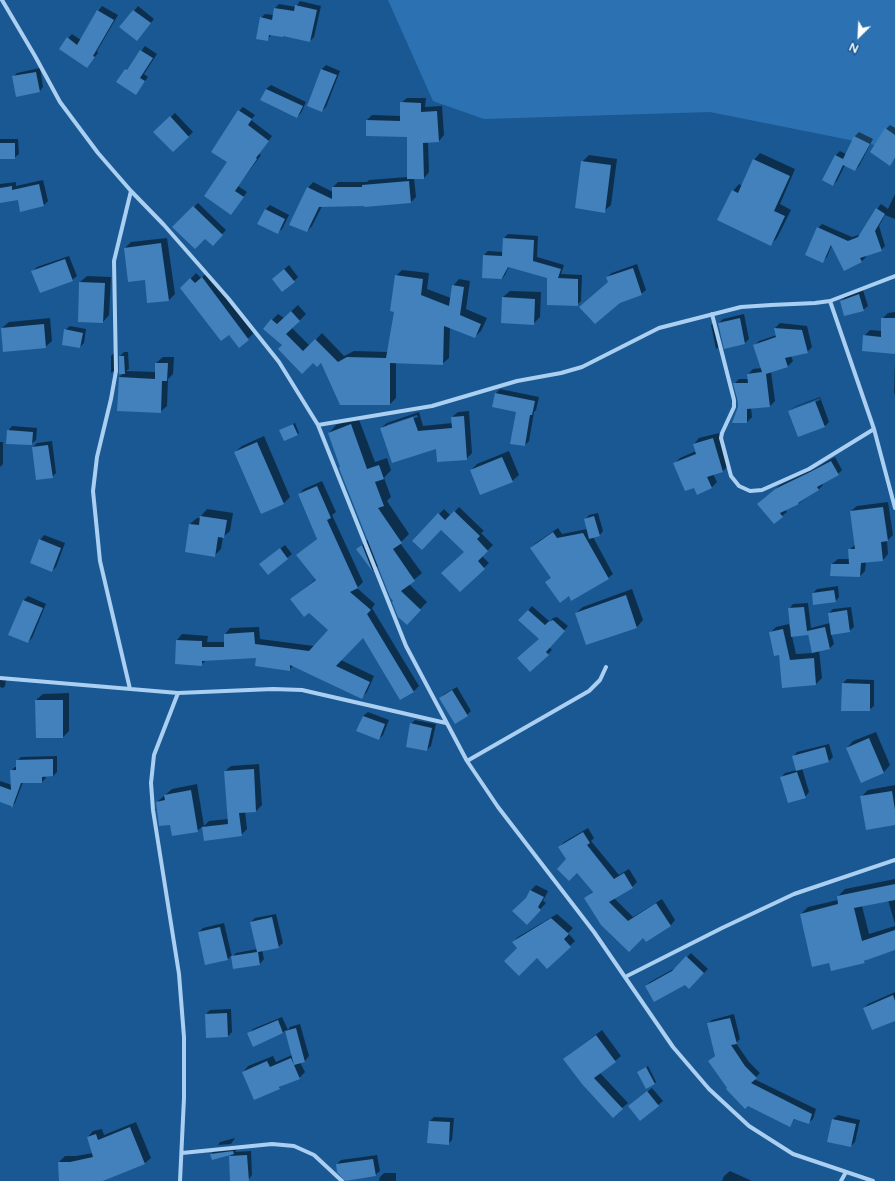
<!DOCTYPE html>
<style>
body{margin:0}
#map{position:relative;width:895px;height:1181px;overflow:hidden;background:#195893;font-family:"Varela Round",sans-serif}
canvas{display:block}
.north{position:absolute;left:839px;top:16px;width:40px;height:40px;-webkit-text-stroke:3px #195893;paint-order:stroke;rotate:204deg;font-size:11px;font-weight:700;line-height:16px;text-align:center;color:#fff}
.north::after{content:'';display:block;margin:auto;width:14px;height:18px;background:#fff;clip-path:polygon(50% 0,100% 100%,50% 72%,0 100%)}
</style>
<div id="map">
<canvas width="895" height="1181"></canvas>
<div class="north">N</div>
</div>
<script>
const g = document.querySelector('canvas').getContext('2d');
g.lineJoin = 'round';
function paint(path, color) {
  g.fillStyle = color;
  g.fill(path, 'evenodd');
}
function stroke(path, color, width, dash) {
  g.strokeStyle = color;
  g.lineWidth = width;
  g.lineCap = dash ? 'butt' : 'round';
  g.setLineDash(dash || []);
  g.stroke(path);
}
paint(new Path2D(`
 M388,0h507v149l-185,-37 -226,7 -51,-18z`), '#2c72b2');
paint(new Path2D(`
 M300,1l21,5 -7,31 -4,4 -27,-6 -11,-1 -5,6 -6,-22 4,-4 9,1 1,-7 4,-4 17,3z
 M102,6l16,9 -21,36 1,2 -11,14 -19,-29 4,-4 9,6 17,-29z
 M138,6l16,13 -13,16 -20,-8z
 M145,46l12,8 -13,20 4,3 -12,16 -18,-11z
 M326,65l14,6 -14,36 -4,4 -14,-6 14,-36z
 M40,68l3,19 -4,5 -26,-15 4,-4z
 M271,85l35,17 -5,11 -4,4 -36,-17 5,-11z
 M407,98h19l-1,9 17,-1 2,29 -5,6 -11,1 1,30 -5,6h-10l2,19 -5,5 -89,4 -10,20 -5,5 1,-43 5,-6 20,10v-5l5,-5h29l2,-2 39,-3v-41l-41,-16 5,-5 29,1v-13z
 M243,107l12,8 -4,5 21,16 -13,18 2,1 -23,31 9,6 -16,21 -2,-51 10,-51z
 M175,113l18,19 -20,19 -18,-19z
 M890,125l5,3v31l-5,5 -4,-35z
 M859,132l14,7 -14,27 -4,4 -10,-5 -8,16 -4,4 3,-30 4,-4 6,3 9,-18z
 M0,139h18l1,15 -5,4h-14z
 M760,153l35,16 -15,35 11,6 -14,28 -7,7 -37,-54 6,-7 3,2 12,-26z
 M589,155l28,4 -6,46 -7,6 -22,-49z
 M43,180l5,21 -4,4 -25,-6 -19,3v-18l16,-2v4z
 M895,194v25l-10,-4 -6,11 6,20 -4,4 -16,5 1,2 -4,4 -18,9 -12,-25 -5,12 -4,4 -5,-33 4,-4 30,13 10,-3 15,-25 4,-5 7,5z
 M198,203l28,27 -14,15 -7,-8 -31,-10z
 M270,205l19,10 -7,14 -5,4 -11,-24z
 M508,234l30,2 -1,21 27,8 -3,9 21,1 -1,26 -4,4 -29,-28 -39,-11 -4,9 -3,4 -18,-24 4,-4 15,1 1,-14z
 M167,238l8,56 -6,6 -21,2 -2,-23 -21,-31 6,-6z
 M69,256l8,20 -5,4 -39,-9 4,-4z
 M637,264l9,26 -5,4 -34,-17 5,-4z
 M289,265l9,12 -4,4 -21,-2z
 M402,270l27,3 -2,16 24,9 2,-12 6,-7 11,2 -4,28 21,9 -6,13 -7,6 -24,-10 -1,31 -7,6 -46,-2v36l-6,6h-50l-19,-42h-8l-30,-17 -11,-25 6,-6 6,4 14,-13 8,9 -14,14 18,18 12,-13 22,23 10,-5 34,1 7,-41 1,-35z
 M208,272l46,61 -15,14 -10,-13 -47,-46 14,-15 5,5z
 M87,276l24,1 -2,38 -6,7 -23,-40z
 M863,290l5,16 -5,4 -22,-9 4,-4z
 M510,291l31,1 -1,25 -7,7 -30,-27z
 M895,312v41l-31,-17 6,-6 12,1v-12l6,-6z
 M744,314l5,25 -4,4 -26,-20 4,-4z
 M50,318l2,23 -7,6 -43,-19 7,-6z
 M715,321l6,24 -5,4 -5,-24z
 M780,323l27,3 5,21 -5,5 -16,4 2,5 -5,5 -17,6 4,29 -5,5 -19,2 1,9 -5,5 -9,-15 -4,-23 5,-5h9v-5l5,-5 9,-1 -8,-22 5,-5 18,-6 -2,-7z
 M70,326l16,3 -2,14 -4,4 -15,-17z
 M115,352l1,17 -5,4v-17z
 M124,352h4l1,17 -3,2 30,1v-9l7,-6h11l-1,17 -5,5 -1,27 -7,6 -41,-35 5,-4 -4,-17z
 M895,361v33l-1,-1z
 M500,389l39,8 -3,13 -2,2 -5,29 -4,4 -8,-34 -24,-5 3,-13z
 M820,397l9,25 -4,4 -26,9 -9,-24 4,-4zM820,398v2l-27,10v-2z
 M469,411l3,42 -6,6 -85,-31 6,-5 32,-11 4,14 30,-3 -1,-6 6,-5zM417,415l1,2 -31,10v-2z
 M358,417l17,45 12,-4 4,12 -7,8 7,19 -4,4 22,33 -9,9 22,30 -13,11 18,18 -20,21 -12,-21 -16,-37 -6,6 -15,-22 10,-10 -39,-106 7,-8z
 M295,423l4,10 -2,2 -17,-5z
 M12,426l25,2 -1,12 -5,4 -23,-13z
 M719,433l9,33 -5,5 -10,3 4,8 -6,6 -17,-2 -19,-23 5,-5 16,-7 -2,-7 5,-6z
 M264,436l26,61 -6,6 -23,10 -26,-61 7,-6z
 M52,441l4,32 -4,4 -19,-30 4,-4z
 M0,442h3v22l-3,3z
 M509,451l10,24 -7,6 -41,-11 6,-6z
 M835,457l7,13 -4,4 -16,9 1,2 -4,4 -21,15 -13,5 2,3 -13,10 -12,-22 18,-15 36,-17z
 M322,481l14,31 -4,3 31,67 -6,6 18,16 -3,4 47,78 -5,5 -13,8 -38,-63 -22,24 33,16 -7,16 -5,5 -69,-31 -4,4 -32,-13 -51,3 -5,5 -24,-25 5,-6 26,2 -1,6h18v-8l5,-6 29,-1 1,12 54,7 15,-16 -19,-18 -19,-13 25,-20 -18,-24 20,-17 -19,-44 5,-5z
 M888,502l5,33 -6,6 1,13 -5,6 -17,2 -1,9 -5,5 -28,-12 6,-5h12l-1,-9 7,-6 -5,-33 6,-5z
 M459,507l25,24 -3,2 12,12 -11,11 7,7 -29,28 5,-39 -24,-23 -28,12 31,-32 7,7z
 M207,509l26,4 -3,18 -7,6 -2,12 -6,6 -25,-31 7,-6h4v-2z
 M598,513l5,18 -4,5 -6,1 20,37 -5,4 -38,16 -18,-17 -21,-29 5,-5 22,-15 4,6 25,-5 -2,-9 4,-5z
 M44,535l21,8 -9,24 -4,4 -12,-31z
 M285,545l7,9 -24,19 -3,-13z
 M838,586l1,11 -4,5 -22,-9 4,-4z
 M632,589l11,31 -6,7 -61,-14 7,-6z
 M28,596l18,8 -14,34 -4,4 -18,-8 14,-34z
 M808,603l3,25 19,-5 -1,-10 4,-4 18,-2 3,20 -5,4 -18,2 3,11 -4,4 -11,2 3,28 -6,6 -33,3 -4,-33 -9,-21 6,-6 13,-3 1,5 1,-1 -2,-19 4,-5zM808,633l5,20 -17,1 -4,-18z
 M532,606l18,16 3,-4 4,-1 11,9 -19,21 3,3 -4,4 -29,4 21,-19 -20,-19z
 M0,679l6,1 -1,6 -2,2 -3,-1z
 M847,679l27,1v26l-5,4 -26,-27z
 M457,687l14,24 -4,4 -27,-17 4,-4z
 M69,693v38l-6,6 -27,-37 7,-6z
 M368,712l21,8 -6,15 -4,4 -21,-8 5,-15z
 M415,720l21,4 -5,22 -4,4 -16,-26z
 M876,732l14,33 -6,7 -23,9 -14,-33 6,-7z
 M829,744l4,13 -4,4 -27,7 7,24 -4,5 -24,-19 4,-5 12,-3 -4,-13 4,-5z
 M57,756v16l-4,4h-8l1,2 -4,4h-19l-8,21 -3,3 -12,-6v-19l12,4 -1,-14 4,-4h2v-6l4,-4z
 M259,764l3,41 -6,6h-11l2,18 -6,6 -36,5 -2,-14 -6,5 -26,-7 -14,-22 15,-13 25,-5 7,42 5,-5 19,-2 -3,-48 6,-5z
 M895,785v39l-34,-27 7,-7z
 M588,828l6,10 -3,3 28,34 10,-6 8,13 -5,5 -18,11 19,19 29,-18 13,21 -4,5 -25,16 -3,-5 -58,-38 8,-7 -26,-32 -7,-12 4,-5z
 M895,879v45l-7,-24 -26,6 7,28 26,-8v24l-27,8 -4,4 -33,7 -2,-7 -28,-48 7,-7 30,-7v-4l7,-7z
 M536,885l12,6 -5,10 3,2 -19,20v-25l4,-8z
 M276,914l7,29 -5,4 -16,3 2,9 -4,5 -26,4 -2,-13 -4,4 -29,-27 4,-4 21,-5 8,34 4,-4 21,-4 -6,-27 4,-4z
 M557,914l16,14 -5,5 7,8 -28,27 -10,-11 -18,-8 -6,-7 5,-5z
 M691,953l17,16 -19,19 -4,-5 -39,3 4,-4 27,-15z
 M895,992v28l-31,-12 4,-4z
 M231,1009l1,23 -4,4 -22,-22 4,-4z
 M734,1014l6,25 -4,4 13,19 11,11 -6,6 62,30 -3,10 -5,4 -13,-4 -5,6 -62,-36 -19,-28 7,-6 -8,-31 4,-4z
 M282,1017l6,13 2,-3 10,-3 9,32 -4,5 -5,1 5,10 -6,6 -16,6 -4,4 -36,-16 5,-6 25,-10 3,6 16,-7 -7,-25 -2,3 -35,1 5,-5z
 M602,1030l19,26 -21,17 28,30 -6,5 -57,-49 5,-5z
 M648,1066l8,16 -2,2 -14,-13z
 M652,1088l11,13 -23,19 -6,-18z
 M838,1115l22,5 -5,22 -4,4 -18,-27z
 M434,1117l20,1 -2,22 -4,4 -18,-23z
 M136,1122l15,36 -6,5 -42,18h-43l-1,-19 6,-6h11l17,-3 -5,-16 5,-6 9,-2 2,6z
 M235,1138l-4,6 -13,1 2,-3z
 M237,1149l-2,3 16,-1 1,24 -4,5 -18,-24 2,-2h-21l4,-4z
 M377,1155l3,16 -5,4 -38,-11 4,-4z
 M730,1171l22,10h-30l2,-5z
 M384,1173h12v8h-17l1,-4z`), '#0007');
paint(new Path2D(`
 M295,5l22,5 -7,32 -27,-6v1l-14,-2 -1,6 -12,-2 4,-22 12,3 2,-12 20,3z
 M97,10l17,10 -21,36 2,1 -8,11 -28,-19 8,-12 10,8z
 M133,10l18,13 -14,18 -18,-14z
 M140,50l13,8 -13,20 5,3 -9,14 -20,-13 9,-13 2,1z
 M321,69l16,6 -15,37 -15,-6z
 M36,72l4,20 -24,5 -4,-21z
 M266,89l37,17 -6,12 -37,-18z
 M400,102l21,1v9l16,-1 2,31 -16,1 1,36h-17v-42l-41,-1v-16l34,1z
 M238,110l14,9 -4,6 21,16 -13,17 1,1 -22,32 9,6 -13,18 -27,-19 23,-34 -16,-10z
 M170,116l19,21 -16,15 -20,-20z
 M885,128l10,7v23l-5,8 -20,-14z
 M854,136l16,8 -15,27 -12,-6 -10,21 -11,-6 13,-25 8,4z
 M0,143h15v16h-15z
 M753,159l37,17 -16,35 11,5 -14,30 -54,-26 15,-30 6,3z
 M581,161l30,4 -6,48 -30,-5z
 M409,181l2,22 -47,4v-1l-45,1 -12,25 -18,-7 18,-38 25,12v-12h30v-2z
 M39,184l5,22 -24,6 -2,-12 -18,3v-15l12,-2v4z
 M193,206l30,29 -10,11 -8,-7 -10,10 -23,-22z
 M876,208l9,6 -10,17 7,20 -22,7 2,4 -18,9 -13,-26 -8,18 -18,-8 12,-28 31,14 10,-4z
 M265,209l20,10 -7,15 -21,-10z
 M503,238l31,2 -1,21 28,8 -3,9 20,1v27l-31,-1v-27l-39,-11 -7,13v-1l-19,-1 1,-23 19,1z
 M161,243l8,58 -22,2 -2,-23 -17,2 -4,-34z
 M65,259l8,22 -33,12 -9,-22z
 M633,268l9,27 -22,8 -25,21 -16,-17 29,-25 -2,-5z
 M284,269l11,13 -13,10 -10,-13z
 M395,275l28,4 -2,16 28,11 3,-21 12,2 -4,28 21,9 -6,14 -31,-12 -1,39 -53,-2v42h-50l-19,-42 -4,4 -4,-4 -11,11 -24,-25 4,-4 -19,-16 8,-10 6,5 14,-13 9,10 -14,13 17,17 12,-12 23,23 9,-5 39,1 8,-46 -4,-1z
 M202,277l47,63 -10,8 -10,-13 -8,6 -41,-53 10,-10 5,5z
 M79,282l26,1 -2,40 -25,-1z
 M859,294l5,17 -20,5 -4,-15z
 M502,297l33,2 -1,26 -33,-2z
 M740,318l5,26 -21,5 -6,-26z
 M881,318h14v36l-33,-3 1,-16 18,2z
 M44,324l2,24 -43,4 -2,-24z
 M774,328l28,2 6,23 -23,5 3,9 -22,7 4,33 -23,2v14h-15l6,-16 -1,-8 -4,-16h15l-1,-9 15,-2 -9,-27 23,-8z
 M64,329l19,4 -3,15 -18,-3z
 M119,356h5l1,18h-6z
 M155,363h13l-1,18h-5l-1,32 -44,-2 2,-34 36,2z
 M495,393l40,8 -3,14h-2l-5,31 -15,-2 6,-32 -24,-5z
 M815,401l10,26 -27,10 -10,-26z
 M464,416l3,44 -30,2 -1,-13 -44,14 -12,-35 33,-11 5,14 34,-3 -1,-11z
 M293,424l5,11 -14,6 -5,-11z
 M351,424l16,45 12,-4 5,14 -9,3 9,24 -6,2 24,35 -9,6 22,32 -14,10 20,19 -14,15 -9,-8 -6,-15 1,-1 -3,-4 -51,-129 1,-1 -12,-34z
 M7,430l26,2 -1,13 -26,-1z
 M713,438l10,34 -16,5 5,11 -15,7 -3,-7 -9,3 -12,-28 23,-9 -3,-10z
 M257,442l27,62 -23,10 -27,-62z
 M48,445l5,33 -17,2 -4,-33z
 M502,457l11,25 -33,13 -10,-25z
 M831,461l8,14 -22,12 2,3 -21,13 1,1 -19,9 3,4 -9,7 -17,-20 18,-15 35,-17z
 M317,486l14,32 -4,2 31,68 -8,4 21,18 -4,4 47,78 -14,8 -37,-62 -27,28 34,16 -8,17 -72,-34v6l-35,-5 1,-8 -54,3v5l-27,-2 1,-24 26,1v6h22v-13l30,-2 1,12 54,7 19,-21 -19,-17 -5,4 -14,-18 26,-19 -20,-25 21,-16 -19,-45z
 M883,507l5,34 -7,1 2,19 -22,2 -1,14 -30,-1 1,-12h18l-1,-15h7l-5,-38z
 M454,511l26,25 -3,3 11,12 -10,10 7,8 -25,23 -19,-19 23,-21 -23,-22 -19,20 -10,-9 26,-28 7,7z
 M200,516l27,4 -3,18 -6,-1 -3,20 -30,-5 4,-28 10,1z
 M594,516l6,20 -11,3 -5,-20z
 M553,532l4,6 26,-5 26,46 -38,22 -2,-5 -9,7 -15,-21 6,-4 -21,-30z
 M39,539l22,9 -9,24 -22,-9z
 M362,545l11,27 -17,-23z
 M280,548l8,11 -20,16 -9,-11z
 M834,590l2,12 -23,3 -1,-12z
 M626,595l11,33 -51,17 -11,-32z
 M23,600l20,8 -15,35 -20,-8z
 M804,607l3,24 18,-4 5,22 -18,4 -4,-19v1l-17,2 -3,-29z
 M528,610l17,15 3,-3 5,-2 12,11 -19,21 3,3 -19,17 -13,-14 22,-19 -21,-19z
 M847,610l3,22 -19,3 -3,-22z
 M783,629l7,31 24,-2 2,27 -34,3 -3,-33 -5,1 -5,-24z
 M842,683l28,1v27h-29z
 M452,690l16,26 -13,8 -16,-26z
 M35,700h28v38h-27z
 M363,716l22,8 -6,16 -23,-9z
 M410,723l22,5 -5,23 -21,-4z
 M869,738l15,35 -23,10 -15,-35z
 M825,747l4,15 -33,9 -4,-15z
 M53,759v17l-11,1v6h-21l-9,25 -1,-2 -11,-4v-16l11,4 -1,-20h6v-10z
 M254,769l2,43 -17,1 3,23 -38,5 -2,-14 26,-3 -4,-53z
 M797,772l9,26 -18,5 -8,-26z
 M191,790l7,42 -26,4 -2,-11 -11,1 -3,-24 9,-2 -1,-5z
 M892,791l3,19v15l-29,5 -6,-34z
 M583,832l7,11 -3,2 27,34 10,-6 9,15 -24,14 19,19 28,-18 15,23 -25,16 -3,-4 -14,14 -28,-27 -17,-27 9,-6 -16,-19 -8,8 -12,-12 9,-10 -8,-12z
 M895,884v16l-41,8 8,33 33,-11v20l-31,11 1,2 -34,8 -2,-8 -17,4 -12,-53 38,-10 -1,-8z
 M530,890l14,7 -6,10 3,3 -14,15 -15,-14 14,-13z
 M272,917l7,31 -21,4 2,13 -27,4 -2,-13 26,-4 -7,-30z
 M551,918l18,16 -5,5 7,8 -24,22 -10,-11 -18,18 -15,-15 13,-13 -5,-6z
 M220,927l8,33 -23,5 -7,-33z
 M686,956l18,17 -15,16 -4,-4 -31,17 -9,-16 27,-15z
 M893,995l2,6v20l-23,9 -9,-22z
 M227,1013l1,24 -22,1 -1,-24z
 M730,1018l7,26 -6,1 14,21 12,12 -6,5 61,31 -3,10 -15,-5 -4,8 -42,-21 -3,3 -19,-20 1,-1 -19,-27 7,-5 -8,-33z
 M278,1020l5,13 -30,14 -6,-14z
 M296,1028l9,34 -11,3 -9,-34z
 M596,1035l20,27 -22,16 29,31 -10,9 -31,-34 -19,-25z
 M291,1058l9,21 -21,8 1,2 -26,11 -12,-28 25,-11 3,6z
 M646,1067l9,17 -9,5 -9,-17z
 M647,1091l12,15 -19,15 -12,-15z
 M832,1119l24,5 -5,23 -24,-5z
 M429,1121l21,1 -1,23 -22,-2z
 M130,1127l15,37 -42,17h-44l-1,-19h12l23,-5 -6,-20 9,-3 2,6z
 M233,1151l1,3 -22,6 -2,-6z
 M247,1155l2,26h-19l-1,-25z
 M373,1159l3,17 -31,5 -8,-9 -1,-8z`), '#4281bb');
stroke(new Path2D(`
 M2,0l33,56 25,46 38,51 33,38 33,34 64,73 51,64 39,63 88,221 61,115 31,46 96,125 79,115 36,42 40,37 44,28 80,27
 M830,301l44,128 21,79
 M712,314l22,86v7l-12,26 -1,5 10,38 8,10 11,5 12,-1 47,-21 65,-40
 M318,425l114,-19 85,-25 44,-8 21,-6 77,-39 82,-21 30,-2 44,-2 15,-2 65,-25
 M0,678l178,15 95,-4 29,1 144,33
 M130,689l-30,-128 -7,-70 4,-34 14,-58 5,-28 -2,-110 17,-70
 M178,693l-24,62 -3,28 2,27 26,164 5,63v61l-4,83
 M467,761l122,-70 11,-11 6,-13
 M625,977l97,-49 72,-34 101,-34
 M182,1153l90,-9 22,2 20,9 28,26
 M841,1181l5,-9`), '#aacff0', 4);
</script>
